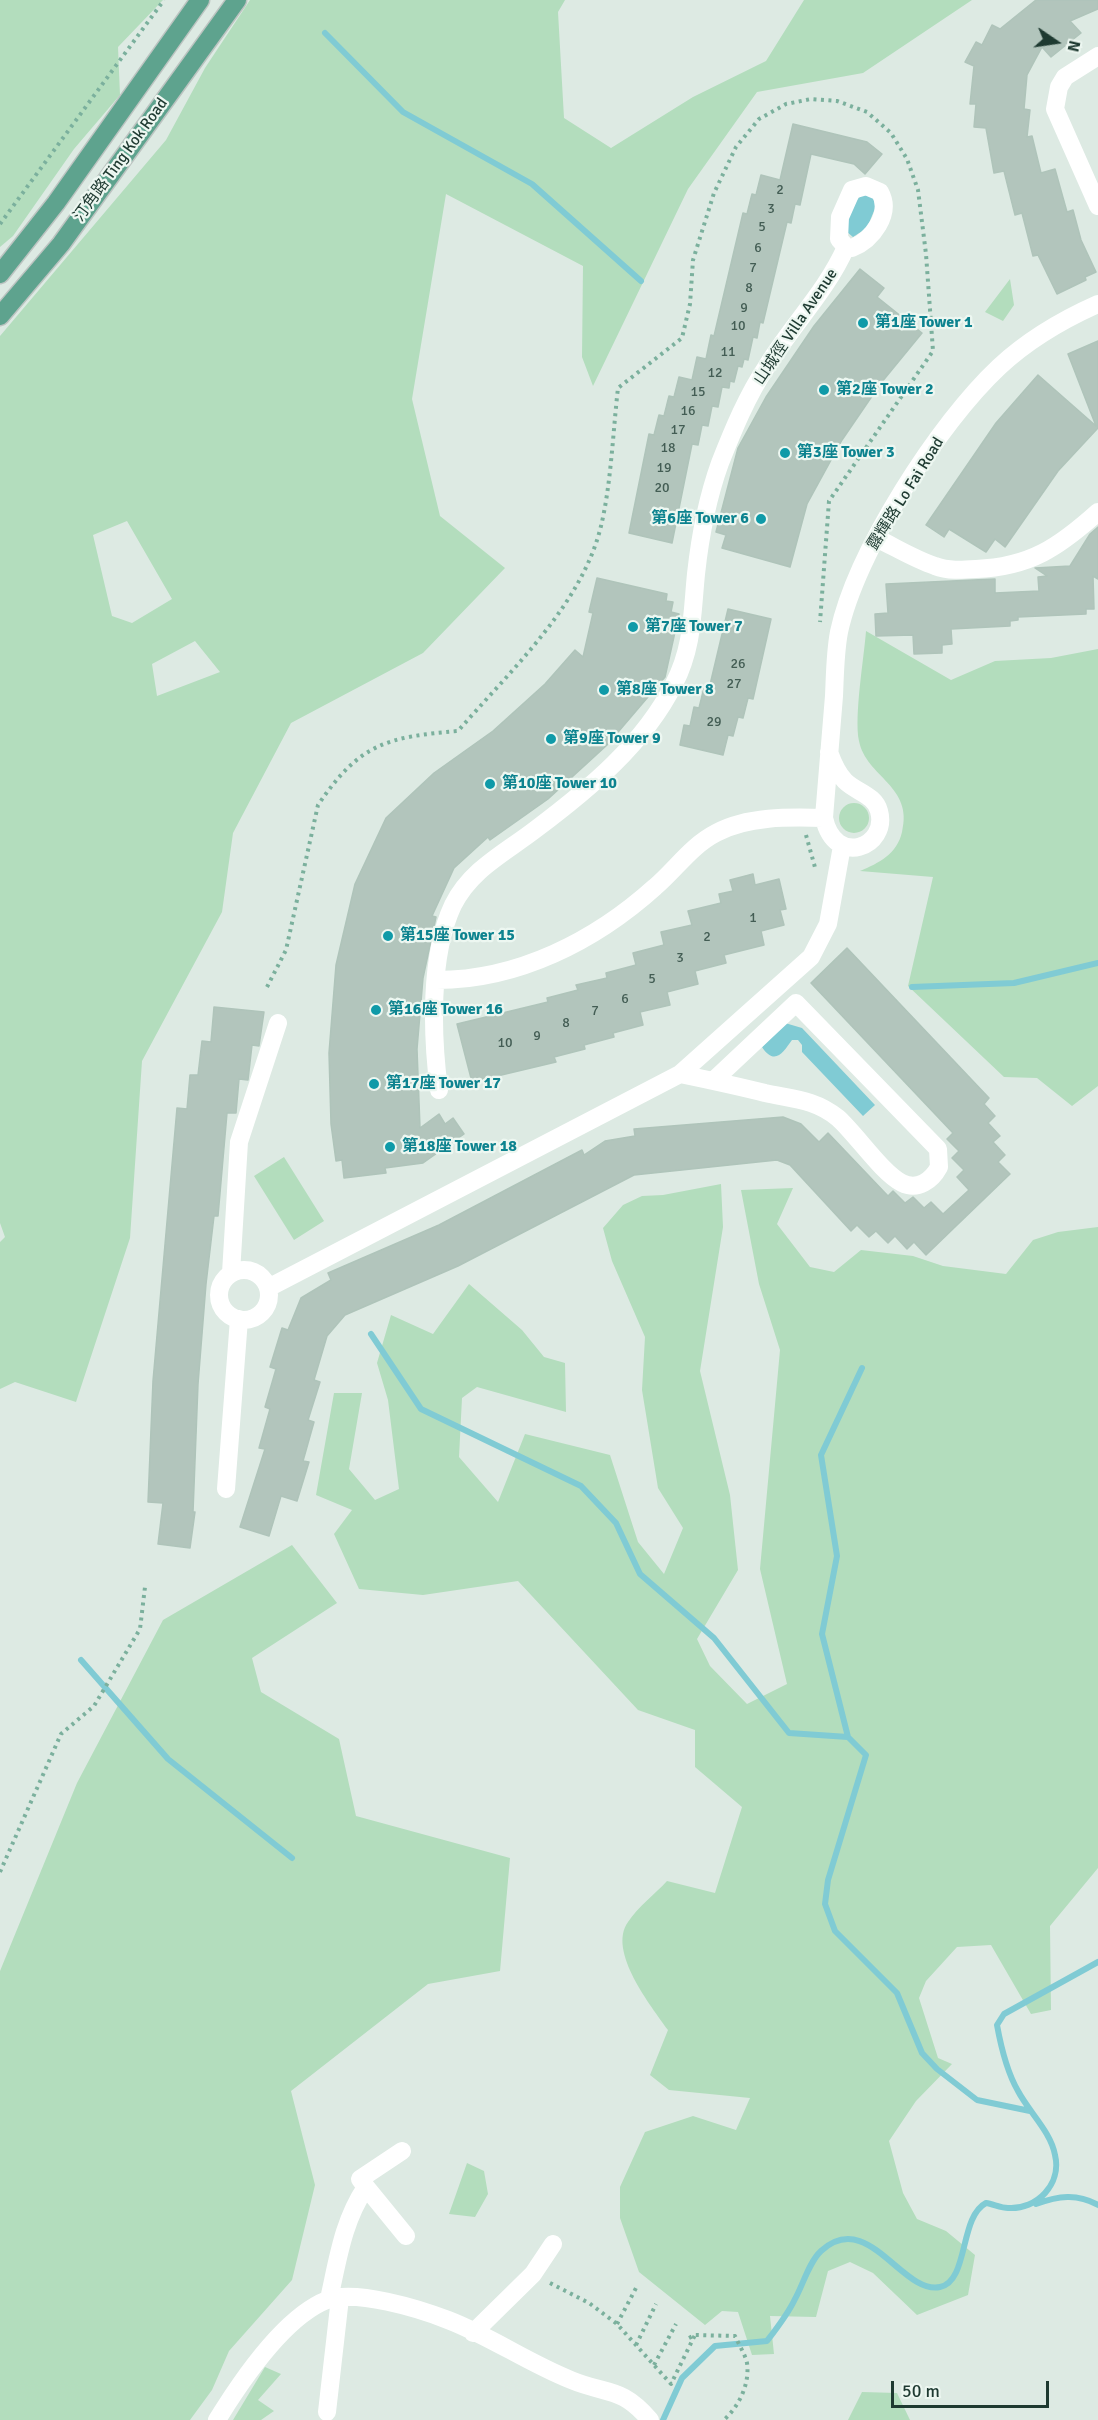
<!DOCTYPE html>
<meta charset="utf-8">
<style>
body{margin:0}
#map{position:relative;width:1098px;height:2420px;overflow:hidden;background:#ddeae3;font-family:Signika,sans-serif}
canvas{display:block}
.north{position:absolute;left:1026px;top:12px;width:60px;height:60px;-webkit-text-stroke:4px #edf7f1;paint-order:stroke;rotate:103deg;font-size:16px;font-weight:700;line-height:24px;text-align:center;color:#1e3a31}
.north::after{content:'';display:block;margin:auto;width:21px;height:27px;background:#1e3a31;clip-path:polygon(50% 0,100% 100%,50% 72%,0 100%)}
.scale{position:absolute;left:891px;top:2381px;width:158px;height:27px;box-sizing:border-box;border:3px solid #1e3a31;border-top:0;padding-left:8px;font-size:18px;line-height:21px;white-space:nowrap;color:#1e3a31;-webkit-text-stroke:4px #edf7f1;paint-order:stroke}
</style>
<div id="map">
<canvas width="1098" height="2420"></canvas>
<div class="north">N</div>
<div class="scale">50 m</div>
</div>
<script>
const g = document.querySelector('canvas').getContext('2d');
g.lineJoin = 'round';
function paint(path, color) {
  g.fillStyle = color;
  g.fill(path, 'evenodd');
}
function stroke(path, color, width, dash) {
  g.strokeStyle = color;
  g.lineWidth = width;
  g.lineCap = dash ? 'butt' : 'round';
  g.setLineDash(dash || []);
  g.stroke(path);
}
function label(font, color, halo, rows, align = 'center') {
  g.font = font + ' Signika,"Noto Sans TC",sans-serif';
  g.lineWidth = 4.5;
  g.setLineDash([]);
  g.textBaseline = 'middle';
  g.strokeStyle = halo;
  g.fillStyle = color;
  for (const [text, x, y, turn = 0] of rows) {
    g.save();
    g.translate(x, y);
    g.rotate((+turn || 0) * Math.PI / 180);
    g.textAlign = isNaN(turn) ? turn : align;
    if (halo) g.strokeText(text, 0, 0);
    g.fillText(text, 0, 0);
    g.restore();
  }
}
paint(new Path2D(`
 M0,0h163l-45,47 2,48 -46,54 -61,87 -13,11z
 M250,0h315l-7,12 6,106 47,30 82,-51 73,-36 38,-61h168l-109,73 -106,19 -69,97 -95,197 -11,-29 1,-91 -137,-72 -34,205 28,117 65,52 -82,85 -132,70 -58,110 -11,79 -80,149 -12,177 -54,164 -61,-20 -15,7v-147l5,-5 -5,-14v-887l166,-196 39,-72zM127,521l45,78 -40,24 -20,-7 -19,-81zM195,641l25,31 -63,24 -5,-32z
 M1010,279l4,26 -11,16 -18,-9z
 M866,631l85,49 44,-19 56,-3 47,-9v437l-26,20 -35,-28 -33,-1 -96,-91 25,-109 -73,-6c19,-8 37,-17 42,-39 12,-46 -36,-55 -43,-91 -5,-25 5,-83 7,-110z
 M839 818a15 15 0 1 1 30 0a15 15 0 1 1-30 0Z
 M284,1157l40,64 -30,19 -40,-64z
 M721,1184l2,43 -23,144 30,124 8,75 -41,69 13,27 37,38 40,-20 -27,-115 20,-219 -21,-66 -18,-94 52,-2 -16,36 33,43 24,5 27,-22 52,6 30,10 63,8 27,-34 25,-8 40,-5v641l-48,58 1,84 -20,4 -40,-69 -34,2 -31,34 -7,17 19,60 14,6 -36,37 -27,40 14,52 14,26 29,12 29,24 -7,40 -51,20 -44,-42 -23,-11 -22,9 -12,46 -46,-1 4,38 -22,1 -14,-43 -16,-1 -17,14 -66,-53 -19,-54v-31l25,-55 48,-16 43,14 14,-32 -81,-8 -19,-15 18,-45c-17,-24 -61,-79 -40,-108 10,-15 27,-28 39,-41l48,12 27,-86 -47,-40v-37l-57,-20 -120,-129 -95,14 -64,-6 -25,-55 18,-24 -36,-15 18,-102h28l-13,76 26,31 24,-11 -11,-89 -11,-37 14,-48 42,19 36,-50 53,46 22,27 21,6 1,49 -89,-25 -15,11 -3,59 39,45 27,-68 85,21 28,87 26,32 19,-46 -25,-40 -16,-98 3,-53 -33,-76 -9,-33 20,-23 19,-9 21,-1z
 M292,1545l45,58 -85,55 9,34 78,47 17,77 154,42 -10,113 -72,13 -137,107 24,94 -23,95 -63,71 -17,39 -22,30h-190v-449l77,-188 86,-163z
 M467,2163l17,8 4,23 -13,23 -26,-3z
 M265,2367l16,7 -23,26 16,11 -13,9h-28z
 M862,2392l35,1 13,27h-62z`), '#b3ddbd');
paint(new Path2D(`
 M863,194l9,2 4,10 -9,22 -14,9 -6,-5c1,-15 3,-28 16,-38z
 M785,1023l17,5 73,77 -12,11 -61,-64v-7l-4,-5h-6c-8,11 -17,27 -30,7z`), '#80cbd4');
stroke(new Path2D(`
 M325,33l78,79 129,72 109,97
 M912,987l102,-4 84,-20
 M371,1334l50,75 160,77 35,37 24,51 74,64 75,95 59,4
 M862,1368l-41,87 16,101 -15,78 26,103 18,18 -38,125 -3,24 10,27 62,62 25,60 15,16 40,31 53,11
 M81,1660l87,99 124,99
 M1036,2204c22,-8 41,-11 62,1
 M663,2420l19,-42 33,-32 52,-5c10,-13 21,-27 28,-42 8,-14 14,-37 26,-48 47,-43 81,44 119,36 29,-6 19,-70 46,-84 7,1 15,5 22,5 29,2 54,-24 47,-53 -4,-23 -26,-43 -37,-64 -11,-19 -17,-44 -21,-66l7,-11 94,-52`), '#80cbd4', 6);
const building = new Path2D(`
 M1036,0h62v9l-28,12 11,12 -30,24 -9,-10 -15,28 -3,34 6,1 -3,27 5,-1 9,37 14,-4 12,43 6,-2 8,30 15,32 -11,5 1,3 -29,14 -19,-39 -5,1 -11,-43 -7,2 -11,-44 -10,2 -8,-45 -12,-1 2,-23h-6l4,-38 -9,-4 11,-20 6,3 10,-20 8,4z
 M793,124l74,18 15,12 -17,20 -11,-10 -43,-10 -11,51 -5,-1 -4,19 -4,-1 -24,101 -3,-1 -3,16 -4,-1 -5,23 -4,-1 -2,8 -4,-1 -4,16 -4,-1 -1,7 -7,-1 -4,20 -6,-1 -4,20 -6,-1 -4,20 -6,-1 -20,99 -43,-10 20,-99 5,1 5,-20 5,1 5,-20 5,1 5,-20 13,3 5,-23 9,2 5,-24 3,1 29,-123 4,1 5,-20 4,1 5,-20 19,5z
 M860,269l24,19 -7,9 45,36 -41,50 -39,57 -35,64 -17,63 -68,-19 4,-13 -10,-3 22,-84 28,-51 48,-71z
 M1098,341v87l-40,43 -53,76 -10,-8 -9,13 -37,-23 -5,8 -18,-12 70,-102 42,-48 58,51 -28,-72z
 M1098,527v52l-5,-3 1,33h-8v5l-68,3v3l-8,1v5l-59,3 1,15 -10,1v8l-28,1 -1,-19 -37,1 -1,-22 13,-1 -2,-29 109,-5v14l44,-2 -1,-14 9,-1 -12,-8 35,-2 20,-32z
 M597,578l70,16 -1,7 7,1 -2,10 8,2 -14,63 -58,68 -59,54 -58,41 -2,-3 -34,31 -22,48 4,1 -13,61 -6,71 3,79 19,-14 6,10 8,-6 11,16 -41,29 -38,5 1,5 -42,5 -2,-18 -6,1 -5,-37 -2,-71 7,-88 19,-81 31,-66 48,-45 59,-42 52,-47 30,-34 8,7 10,-44 -4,-1z
 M728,609l43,10 -18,80 -5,-1 -5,20 -5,-1 -5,19 -5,-1 -5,20 -43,-10 4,-20 6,1 4,-19 5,1 5,-20 5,1z
 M753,874l2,11 24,-6 7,30 -6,1 4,15 -23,6 3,14 -40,10 2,8 -31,8 3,13 -31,8 3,13 -30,7 3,13 -30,8 1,4 -30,8 1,4 -31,8 2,5 -84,20 -15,-58 91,-22 -1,-4 31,-8 -2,-5 31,-7 -1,-5 30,-8 -3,-12 31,-8 -3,-13 31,-7 -4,-14 33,-8 -2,-9 14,-3 -3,-11z
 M847,948l142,150 -5,6 11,12 -7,7 12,13 -7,6 12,13 -7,7 12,12 -54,52 -30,29 -12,-13 -7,7 -12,-13 -7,7 -12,-12 -7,6 -12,-12 -6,6 -61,-66 -13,-5 -143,15 -176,91 -113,49 -18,21 -13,44 6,2 -12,38 6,2 -11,39 6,1 -12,39 -16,-5 -12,40 -29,-9 25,-78 -6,-1 11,-39 -5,-2 11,-38 -6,-2 12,-39 6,2 13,-32 30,-18 -3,-7 111,-48 143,-75 2,5 21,-14 30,-5 -1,-7 149,-12 18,7 18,18 9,-9 60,63 5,-5 12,12 8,-6 11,11 7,-6 12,12 26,-24 -12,-13 7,-7 -12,-12 7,-7 -12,-12 6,-6 -142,-150z
 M214,1007l50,5 -5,34 -7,-1 -4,35 -9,-1 -3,34h-9l-9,103h-4l-8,68 -8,100 -5,128h2l-5,36 -32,-4 5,-41 -15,-1 5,-121 24,-273 10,1 3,-34h8l4,-34 9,1z`);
paint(building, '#b2c5bc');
stroke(building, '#afc4ba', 1.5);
const major = new Path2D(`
 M0,274l56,-71 144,-203
 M0,316l61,-72 176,-244`);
stroke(major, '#bcc4c1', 21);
stroke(new Path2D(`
 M0,224l164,-224
 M806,835l10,36
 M267,987l19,-37 32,-145c42,-62 69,-68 140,-74 52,-60 124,-126 143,-205 10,-41 12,-95 17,-138l64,-50 8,-34 3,-44 21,-67 22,-46 23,-28 27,-15 25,-5 26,2 30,11 24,21 16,26 11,31 8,64 7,97 -104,150 -9,121
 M0,1872l61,-138 33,-28 46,-77 5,-42
 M550,2283l39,20 28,21 54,60 24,-49
 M617,2324l19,-36
 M689,2338l6,-3 40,1c4,9 10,18 12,27 3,21 -8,43 -23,57
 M636,2345l20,-41
 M654,2365l22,-41`), '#7bb09d', 4, [3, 4.5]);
stroke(new Path2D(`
 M1098,56l-33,21 -6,10 -4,22 43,97
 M866,186l14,6c12,22 -8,48 -28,56l-6,-1 -7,-8 1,-22 12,-27z
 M876,538c19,9 38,21 59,28 13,5 27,4 41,3 54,-2 83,-22 122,-57
 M829,752c4,11 8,21 16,29 11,11 30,14 34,30 10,36 -44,57 -55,7 3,-41 7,-82 10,-122 1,-21 1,-43 5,-64 17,-80 100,-209 160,-265 29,-27 63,-47 99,-63
 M437,980c81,0 158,-39 218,-93 21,-18 36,-41 61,-54 31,-17 73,-16 108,-15
 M680,1074c29,6 57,12 85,19 27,6 50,6 73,25 18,16 44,55 64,65 16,8 30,-3 37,-16l-1,-18 -142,-146 -83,78
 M439,1090c-7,-54 -10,-134 14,-185 18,-36 52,-52 83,-76 52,-39 108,-85 138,-145 19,-37 18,-70 22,-110 4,-37 11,-75 24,-111 13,-33 27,-67 47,-97 25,-41 59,-74 79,-119
 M219 1295a25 25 0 1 1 50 0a25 25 0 1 1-50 0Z
 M231,1273l8,-131 39,-119
 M268,1288l412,-214 131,-117 17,-33 14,-78
 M226,1489l13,-170
 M366,2187l-6,-8 42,-28
 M329,2299c9,-40 14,-78 37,-112l40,49
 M473,2333l60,-59 20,-30
 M327,2412l13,-114
 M217,2420c24,-39 67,-103 110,-120 28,-11 93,9 121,20 42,16 80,43 123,60 36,15 50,6 79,40`), '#fff', 18);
stroke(major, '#5ea38e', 18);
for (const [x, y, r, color] of [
 [863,323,6,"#0f9aa8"],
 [824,390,6,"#0f9aa8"],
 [785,453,6,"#0f9aa8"],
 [761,519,6,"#0f9aa8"],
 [633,627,6,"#0f9aa8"],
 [604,690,6,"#0f9aa8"],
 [551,739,6,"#0f9aa8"],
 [490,784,6,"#0f9aa8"],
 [388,936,6,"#0f9aa8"],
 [376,1010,6,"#0f9aa8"],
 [374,1084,6,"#0f9aa8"],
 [390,1147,6,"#0f9aa8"]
]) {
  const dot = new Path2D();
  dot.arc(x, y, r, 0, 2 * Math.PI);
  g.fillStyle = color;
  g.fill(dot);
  stroke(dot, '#edf7f1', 2);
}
label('14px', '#435d54', null, [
 ["2",780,190],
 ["3",771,209],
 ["5",762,227],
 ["6",758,248],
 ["7",753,268],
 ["8",749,288],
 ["9",744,308],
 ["10",738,326],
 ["11",728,352],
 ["12",715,373],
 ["15",698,392],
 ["16",688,411],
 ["17",678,430],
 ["18",668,448],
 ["19",664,468],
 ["20",662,488],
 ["26",738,664],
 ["27",734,684],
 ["29",714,722],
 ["1",753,918],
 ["2",707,937],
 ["3",680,958],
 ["5",652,979],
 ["6",625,999],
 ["7",595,1011],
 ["8",566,1023],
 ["9",537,1036],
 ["10",505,1043]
]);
label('16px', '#1e3a31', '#edf7f1', [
 ["汀角路 Ting Kok Road",121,160,-54],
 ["山城徑 Villa Avenue",796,327,-56],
 ["露輝路 Lo Fai Road",906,494,-58]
]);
label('bold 16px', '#0d838f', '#edf7f1', [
 ["第1座 Tower 1",875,323],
 ["第2座 Tower 2",836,390],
 ["第3座 Tower 3",797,453],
 ["第6座 Tower 6",749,519,"right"],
 ["第7座 Tower 7",645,627],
 ["第8座 Tower 8",616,690],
 ["第9座 Tower 9",563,739],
 ["第10座 Tower 10",502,784],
 ["第15座 Tower 15",400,936],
 ["第16座 Tower 16",388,1010],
 ["第17座 Tower 17",386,1084],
 ["第18座 Tower 18",402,1147]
], 'left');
</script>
